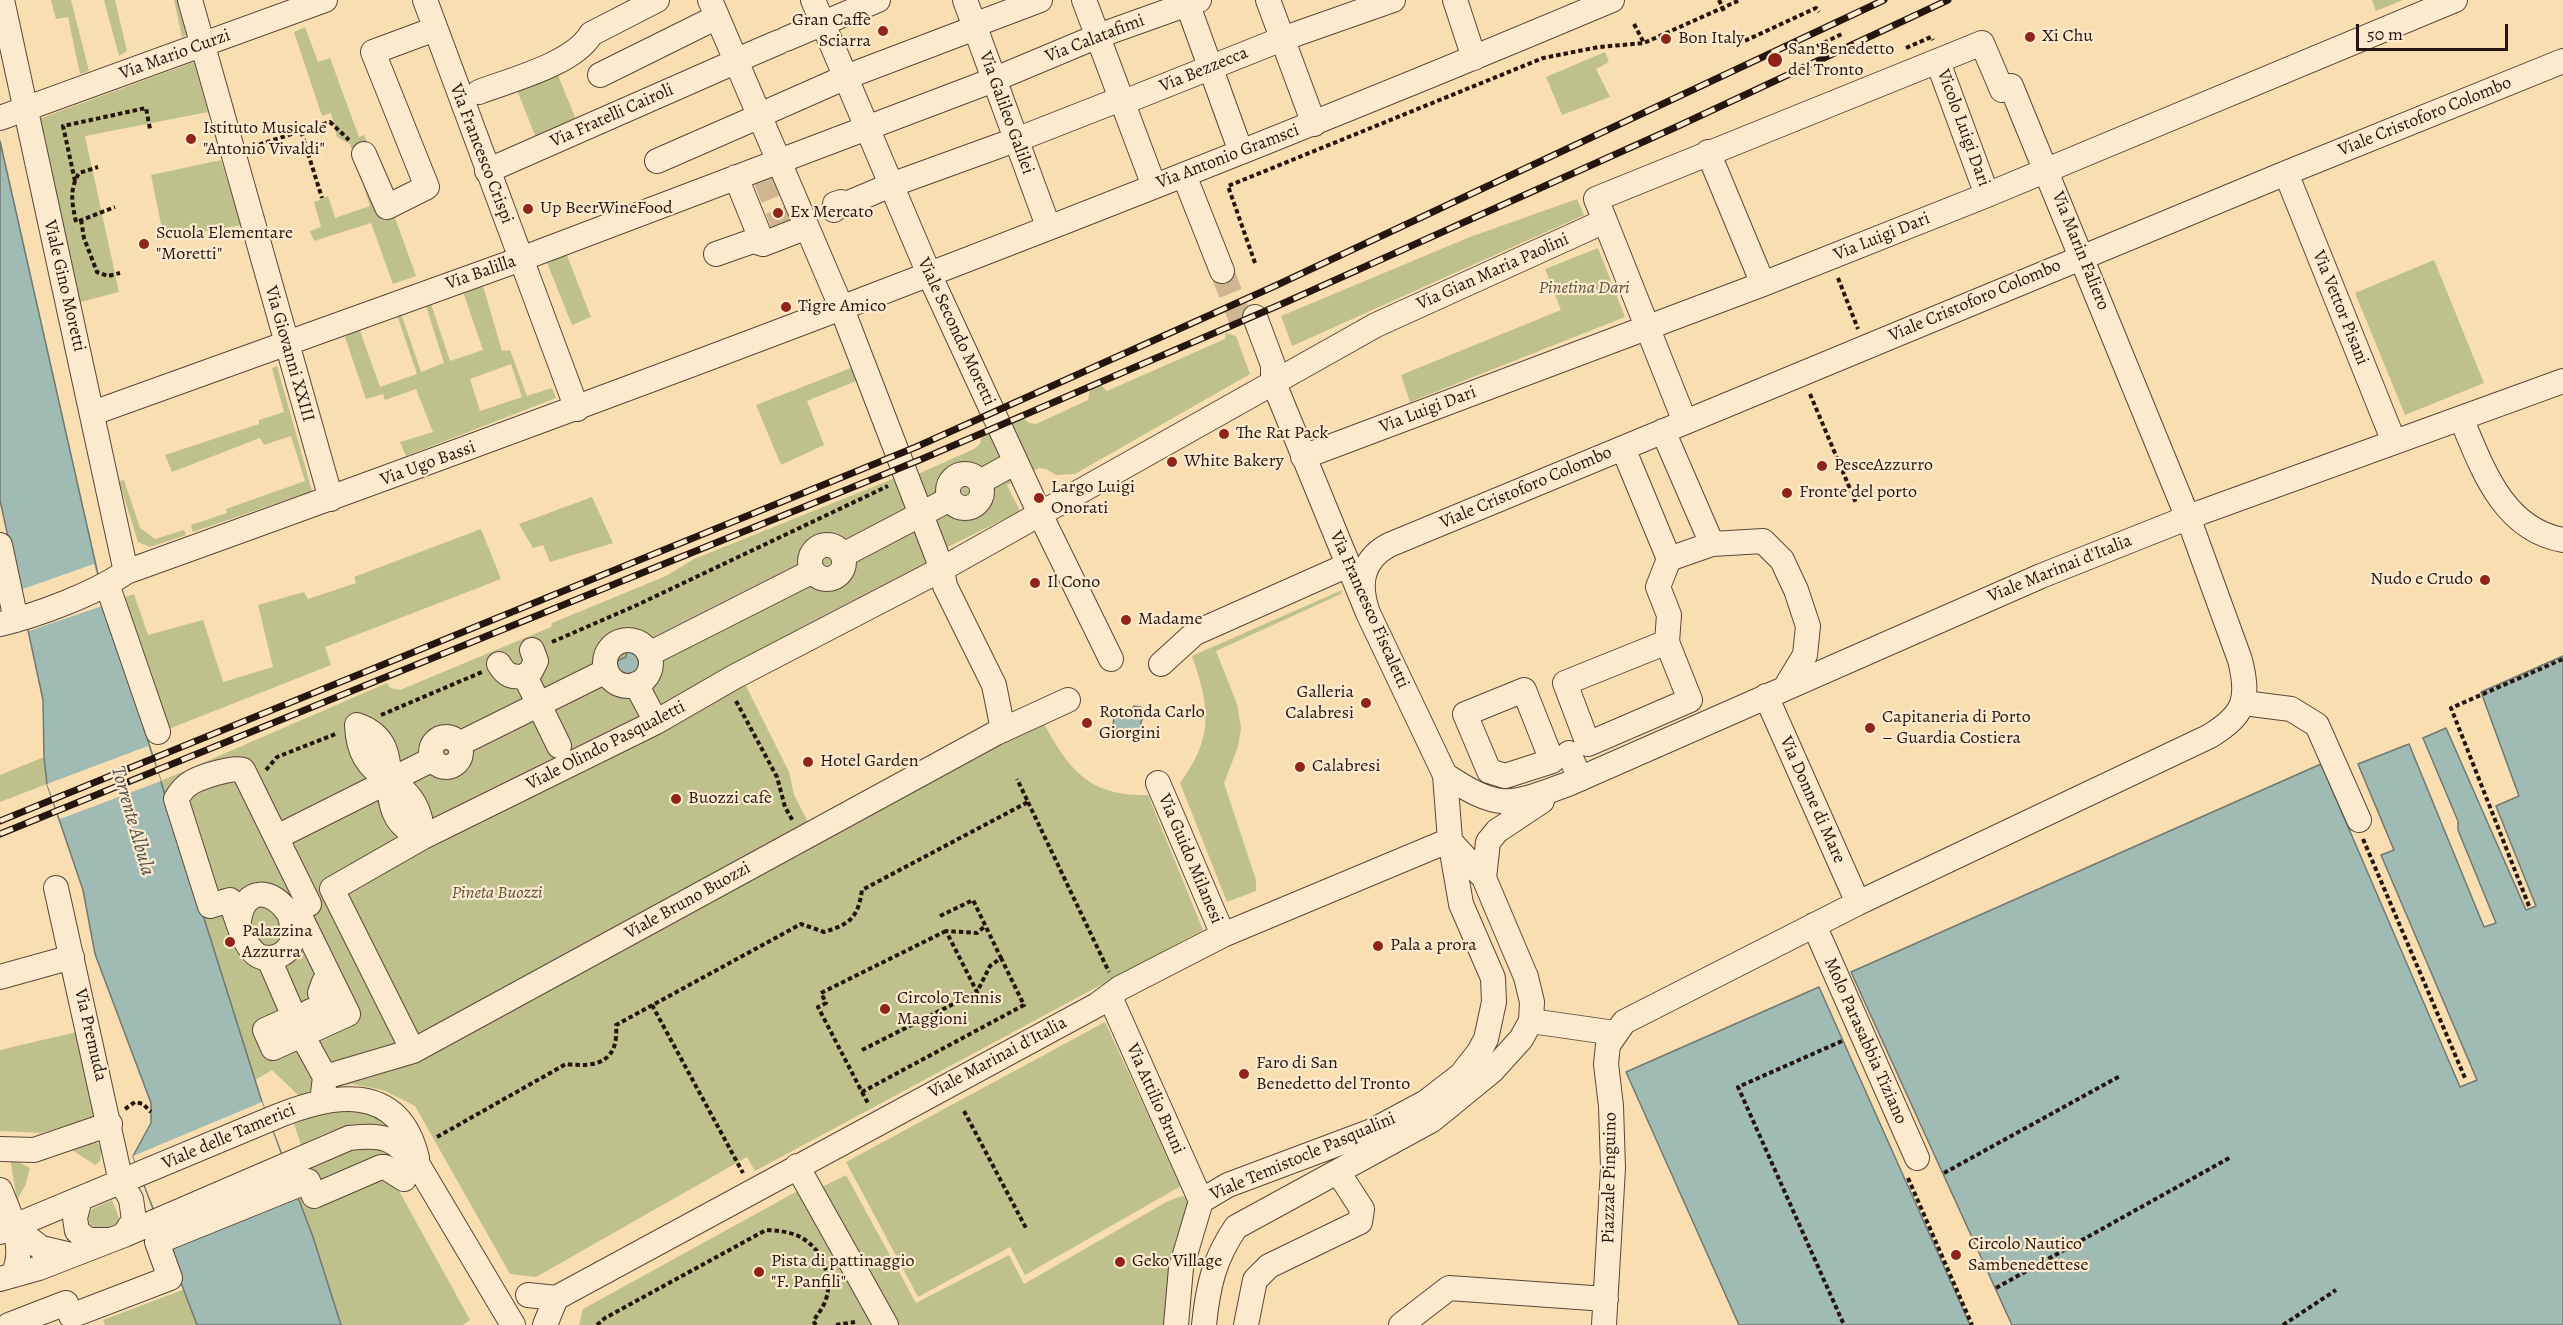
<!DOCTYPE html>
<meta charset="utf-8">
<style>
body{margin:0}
#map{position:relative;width:2563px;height:1325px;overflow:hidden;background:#f9deb2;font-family:Alegreya,serif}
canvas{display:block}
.scale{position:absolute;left:2356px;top:24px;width:152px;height:27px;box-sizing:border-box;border:3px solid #26150f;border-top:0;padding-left:8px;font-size:18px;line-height:21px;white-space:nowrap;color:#26150f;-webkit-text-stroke:4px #fbeacd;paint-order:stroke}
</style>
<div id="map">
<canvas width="2563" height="1325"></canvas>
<div class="scale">50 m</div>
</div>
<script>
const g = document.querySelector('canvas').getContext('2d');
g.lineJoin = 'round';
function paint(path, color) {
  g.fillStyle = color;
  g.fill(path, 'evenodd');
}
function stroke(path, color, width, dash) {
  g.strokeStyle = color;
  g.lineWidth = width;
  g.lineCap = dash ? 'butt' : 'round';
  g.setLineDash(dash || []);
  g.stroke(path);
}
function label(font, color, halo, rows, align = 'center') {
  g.font = font + ' Alegreya,serif';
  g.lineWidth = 4.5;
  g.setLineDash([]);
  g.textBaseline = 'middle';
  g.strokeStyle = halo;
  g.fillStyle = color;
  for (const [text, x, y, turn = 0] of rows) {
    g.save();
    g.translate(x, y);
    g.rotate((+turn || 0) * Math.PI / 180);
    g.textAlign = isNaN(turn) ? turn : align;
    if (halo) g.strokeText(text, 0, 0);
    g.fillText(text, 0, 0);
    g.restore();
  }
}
paint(new Path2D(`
 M51,0h20l18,71 -9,3 -12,-57 -12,2z
 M104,0h11l12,51 -8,5z
 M174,0h5l9,35 -6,2z
 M2372,0h31l-27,11z
 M305,27l13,35 12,-4 29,79 5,-2 22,49 8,31 22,61 -23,8 -22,-61 -57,18 -4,-10 11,-4 -7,-25 14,-6 7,22 35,-12 -20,-62 -13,-7 -6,-24 -9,3 -28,-84z
 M1605,52l4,10 -13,7 14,28 -48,18 -16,-38z
 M194,62l14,50 -123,24 34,156 -42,11 -41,-183z
 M555,68l22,54 -41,16 -21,-53z
 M221,160l20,65 -77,14 -13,-64z
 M1577,199l7,16 -292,131 -11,-30 189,-79z
 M1598,248l27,69 -215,85 -9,-27 160,-65 -16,-41z
 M566,253l25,64 -19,8 -26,-65z
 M2434,260l50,123 -79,32 -50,-122z
 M483,286l19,65 8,-1 17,46 25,-8 4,10 -150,58 -6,-14 33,-10 -17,-43 -31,11 -2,-6 -17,5 -21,-62 14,-9 21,59 37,-13 -20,-59 4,-2 20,59 23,-9 -18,-57 5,-2 19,57 33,-11 -20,-58zM511,364l11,33 -42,14 -10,-32z
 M1226,333l10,3 14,38 -175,100 -19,1 -10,-6 -7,-1 -32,17 13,26 -72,36 -20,37 -184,98 45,90 5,23 20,38 224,-120c28,51 46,84 110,82l55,135 -448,241 -8,-14 -211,120 -26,-3 -95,-168 -32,-16 -31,-6 -54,11 -26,-25 -17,10 -94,-299 226,-98 3,5 10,2 151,-63 1,-4 114,-47 28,-17 206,-83 18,-2 56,-25 6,-5 2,-9 39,-18 9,6 6,1 52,-24 2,-11 11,-4 6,6 118,-52z
 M277,366l35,125 -119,41 -2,-7 36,-12 -1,-4 79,-28 -14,-45 -27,9 -4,-7 -88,34 -7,-17 94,-31v-4l25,-8 -12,-44z
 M851,368l5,13 -49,20 17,44 -43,20 -25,-60z
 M124,480l16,48 15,11 29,-9 2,5 -36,12 -12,-5 -19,-61z
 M592,497l21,46 -63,19 -7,-17 -10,3 -14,-24z
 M481,529l20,50 -176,68 6,18 -165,65 -41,-133 9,-3 14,41 55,-15 20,62 50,-15 -15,-62 46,-13 4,7 48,-16 -2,-6z
 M1342,590l-1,4 -125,57 21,53 4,24 -3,19 -14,36 32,97v11l-29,11 -47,-119c34,-46 30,-75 12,-127z
 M44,757l3,27 -47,18v-27z
 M1105,1022l76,164 -156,89 -15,-28 -92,50 -72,-135z
 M81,1031l17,86 -57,16 -41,-2v-81z
 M344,1109l31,3 22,20c-33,-15 -65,-4 -96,13l-8,-24z
 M95,1141l7,7 -2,13 -5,4 -23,-15z
 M381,1145l15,12 2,32 72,131 -7,5h-122l-28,-88 -25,-62 59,-25z
 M10,1158l20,10 -5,18 -8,14z
 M846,1175l70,128 93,-48 15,29 144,-83 15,-5 8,3 -26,126h-269l-74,-138z
 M803,1188l76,137h-300l4,-16z
 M112,1200l10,25c-11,4 -22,6 -32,0l-2,-8 4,-8z
 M185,1289l12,36h-92l-2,-5z`), '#bec18c');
const water = new Path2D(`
 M0,141l104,460 158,501 51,135 28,88h-144l-64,-169 18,-33v-20l-56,-149 -12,-64 -36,-106 -3,-27 -1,-57 -43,-200z
 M633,648l3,2 3,12 3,3 -3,10c-12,3 -18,4 -26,-5l1,-8 12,-5 1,-8z
 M2563,656v669h-551l-161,-353 470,-208 139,323 17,-7 -96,-225 13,-5 -36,-86 51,-20 75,183 12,-4 -38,-93v-9l-35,-83 23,-10 80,182 10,-4 -40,-100 23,-10 -38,-104z
 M1134,706l7,1 4,7 -4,8v15l-7,4 -21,-15 1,-10 14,-2z
 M1819,987l151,338h-231l-113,-253z`);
paint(water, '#a0bbb4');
stroke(water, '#6f7972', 1.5);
paint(new Path2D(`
 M94,564l11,41 -76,26 -9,-41z
 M148,746l13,35 -101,38 -13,-35z
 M262,1102l32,89 -126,52 -35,-87z`), '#f9deb2');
stroke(new Path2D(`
 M764,176l22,57
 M1222,271l20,52`), '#cfb691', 24, [24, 12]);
const minor = new Path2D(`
 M2,0l124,572
 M190,0l141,499
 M425,0l152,409
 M710,0l132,309 100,260 3,17 49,99 9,45
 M813,0l116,274 111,240 71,145
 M965,0l83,226
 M1084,0l70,186
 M1186,0l55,152
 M1268,0l46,124
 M1455,0l19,58
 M974,25l66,-25
 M786,39l92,-39
 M744,57l35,-15
 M1938,62l49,133
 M600,75l117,-58
 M993,80l105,-44 101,-36
 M479,92c31,-12 95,-28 112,-58l66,-34
 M769,111l77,-34 121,-46
 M0,118l325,-118
 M1016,140l97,-38h11l158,-63 111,-39
 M1708,152l55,132
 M364,154l23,53 40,-20 -54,-135 62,-23
 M657,161l103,-45
 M487,171l250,-110
 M2286,173l108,269
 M1184,175l38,96
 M736,177l27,67
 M834,210l1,-6 6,-2 5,2 45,-19 113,-41
 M1605,221l80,201
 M716,254l37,-13 10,3 44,-17
 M93,413l428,-154 462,-175
 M2461,418c21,49 41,111 102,122
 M1663,431l49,113
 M1623,448l46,111 43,-15 51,-3 19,19 14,30 12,36 -3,29 -20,33
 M1303,457l460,-173 224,-89 468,-195
 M948 491a17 17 0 1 1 34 0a17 17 0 1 1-34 0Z
 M980,482l36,-20
 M810 562a17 17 0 1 1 34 0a17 17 0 1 1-34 0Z
 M0,545l16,75
 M843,555l107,-56
 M107,584l51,148
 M1368,613c-10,-28 -7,-53 21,-68l897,-372 277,-112
 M0,624c38,-9 94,-30 126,-52 500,-180 997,-366 1486,-572
 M605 663a23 23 0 1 1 46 0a23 23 0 1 1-46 0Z
 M1667,642l23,58 -102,44 -23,-61z
 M1667,642l2,-27 -11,-28 11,-28
 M532,650l4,11 -5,10 -6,5 34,70
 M649,654l164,-83
 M499,664c7,12 14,14 26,12
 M1161,664l34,-31 153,-68
 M636,684l20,38
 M1524,690l28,71 -47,15 -16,-5 -24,-57z
 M1766,696l92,207
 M2244,703l47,6 26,16 42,95
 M431 752a15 15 0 1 1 30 0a15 15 0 1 1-30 0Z
 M459,744l147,-73
 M1569,753l11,26
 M1445,775c55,36 63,31 123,9l473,-208 161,-64 361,-131
 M390,780c-23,-12 -32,-29 -33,-55 61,21 3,90 66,112 -2,-26 -10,-43 -33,-57
 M1158,783l65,152
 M287,832l146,-73
 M1484,878l4,-36 9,-11 45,-30
 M56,888l65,294 10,17 3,21 -10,15
 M289,914c6,17 7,37 -14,43 -6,1 -12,2 -18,-2 -15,-11 -20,-38 -27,-55l-20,6 -34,-107c4,-7 9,-13 16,-17 9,-5 42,-16 51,-12l66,134 -12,6 51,104 -46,21 23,42
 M239,921c5,-35 34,-33 50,-7l8,-4
 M1814,925l103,233
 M269,959l33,76 -29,13 -8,-18 29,-13
 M0,977l72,-20
 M1110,997l91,204
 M1531,1021l84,12
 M311,1031l-3,-3 -1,-10 2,-6 16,-7 4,-9 -9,-3 4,-11
 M413,1051l-81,-162 91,-52 233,-115 78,-45 208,-108 434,-244 229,-104 -9,-22 386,-156 20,47 9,-4 181,442 48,132c10,40 4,55 -30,76l-352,167 -234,119 -16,23 -2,19 5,42 2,62 -9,157
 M322,1102l3,-25 88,-26 583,-318 72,-33
 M0,1149l34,1 76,-26
 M797,1166l89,159
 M0,1190c10,25 27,59 13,84
 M80,1199l-5,19 2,13 11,9h22
 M14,1227l27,21 30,7
 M0,1232l273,-114c57,-24 125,-38 144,40
 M0,1279l39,-11 85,-33 225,-97c38,-4 43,0 69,27l95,160
 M528,1295l28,3 541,-293 23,-17 103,-53 227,-95
 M9,1325l57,-22 5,13 99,-38 -13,-36 151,-61 6,15 67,-29h4l19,12
 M545,1325l11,-27
 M1176,1325l5,-57 20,-67 27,-16 144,-54 54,-29 35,-27 18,-23 7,-13 8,-37 -1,-24 -32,-74 -11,-64 -5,-65 -77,-162 -95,-232v-16l-18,-48
 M1204,1325c4,-39 10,-66 32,-98l196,-107 60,-49 29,-32 10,-18 1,-19 -6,-25 -42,-99 -34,-37
 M1246,1325l9,-45 14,-14 91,-44 2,-13 -24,-37
 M1401,1325l48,-37 157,11`);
stroke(minor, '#5b4738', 26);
stroke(new Path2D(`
 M1719,0l5,11
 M1634,24l10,19
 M1736,37l2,7 78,-36 3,4
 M1817,46l25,-12
 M1906,48l25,-11 2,3
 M301,131l29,-9 19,18
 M252,147l49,-16 21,67
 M75,181l-12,-55 83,-18 4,21
 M81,220l3,18 13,34 11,4 12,-3
 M79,221l36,-14
 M76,222c-4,-19 -7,-32 3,-49l19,-6
 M1255,263l-27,-77 315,-128 56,-11 45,-4 96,-43
 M1838,278l20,51
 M1810,394l46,109
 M552,642l85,-37 251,-119
 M736,701l41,76 8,30 8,14
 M381,715l101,-43
 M266,770l11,-13 61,-24
 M1028,802l81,170
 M2363,839l102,239
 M2529,906l-78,-198 112,-49
 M940,916l33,-16 28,58 -11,8 -13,26 -31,-61 31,2 8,-7
 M946,931l-125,62 5,10 -8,4 44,85 162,-87 -23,-47
 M652,1005l91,168
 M1842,1041l-104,46 106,238
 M862,1050l115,-58
 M862,1092l7,13
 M125,1109l10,-7 8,2 8,8
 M964,1111l63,119
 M437,1137l129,-73c32,4 53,-3 50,-39l185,-101 23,8c26,-8 34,-14 38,-42l166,-88 -11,-23
 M1944,1173l176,-97
 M1908,1178l64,147
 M1996,1288l235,-131
 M597,1325l8,-7 161,-88c22,1 39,4 53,24
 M816,1325l-3,-4c17,-22 18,-32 11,-58
 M836,1325l19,-3
 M2283,1325l53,-35`), '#26150f', 4, [4.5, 3]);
stroke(minor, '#fbeacd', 24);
const rail = new Path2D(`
 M0,821l916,-374 361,-162 607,-285
 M0,834l922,-375 362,-156 390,-175 274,-128`);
stroke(rail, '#26150f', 7);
stroke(rail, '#fbeacd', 4.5, [14]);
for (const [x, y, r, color] of [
 [883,31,6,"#8f2418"],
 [2030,37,6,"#8f2418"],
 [1666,39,6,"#8f2418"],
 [1775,60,8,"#8f2418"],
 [191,139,6,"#8f2418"],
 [528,209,6,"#8f2418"],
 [778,213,6,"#8f2418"],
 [144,244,6,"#8f2418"],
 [786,307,6,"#8f2418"],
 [1224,434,6,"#8f2418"],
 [1172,462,6,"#8f2418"],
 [1822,466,6,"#8f2418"],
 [1787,493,6,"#8f2418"],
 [1039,498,6,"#8f2418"],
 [2485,580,6,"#8f2418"],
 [1035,583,6,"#8f2418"],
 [1126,620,6,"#8f2418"],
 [1366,703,6,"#8f2418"],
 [1087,723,6,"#8f2418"],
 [1870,728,6,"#8f2418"],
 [808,762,6,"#8f2418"],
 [1300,767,6,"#8f2418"],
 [676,799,6,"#8f2418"],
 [230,942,6,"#8f2418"],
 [1378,946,6,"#8f2418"],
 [885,1009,6,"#8f2418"],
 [1244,1074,6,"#8f2418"],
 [1956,1255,6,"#8f2418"],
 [1120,1262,6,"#8f2418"],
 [759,1272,6,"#8f2418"]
]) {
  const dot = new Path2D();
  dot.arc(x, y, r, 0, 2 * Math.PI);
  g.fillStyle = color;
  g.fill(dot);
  stroke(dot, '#fbeacd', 2);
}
label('18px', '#26150f', '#fbeacd', [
 ["Gran Caffè",871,21,"right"],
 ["Sciarra",871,42,"right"],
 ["Xi Chu",2042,37],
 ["Bon Italy",1678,39],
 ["San Benedetto",1788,50],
 ["del Tronto",1788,71],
 ["Istituto Musicale",203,129],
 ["\"Antonio Vivaldi\"",203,150],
 ["Up BeerWineFood",540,209],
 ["Ex Mercato",790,213],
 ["Scuola Elementare",156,234],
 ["\"Moretti\"",156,255],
 ["Tigre Amico",798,307],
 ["The Rat Pack",1236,434],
 ["White Bakery",1184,462],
 ["PesceAzzurro",1834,466],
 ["Largo Luigi",1051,488],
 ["Onorati",1051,509],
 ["Fronte del porto",1799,493],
 ["Nudo e Crudo",2473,580,"right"],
 ["Il Cono",1047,583],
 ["Madame",1138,620],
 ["Galleria",1354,693,"right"],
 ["Calabresi",1354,714,"right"],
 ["Rotonda Carlo",1099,713],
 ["Giorgini",1099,734],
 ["Capitaneria di Porto",1882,718],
 ["– Guardia Costiera",1882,739],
 ["Hotel Garden",820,762],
 ["Calabresi",1312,767],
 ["Buozzi cafè",688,799],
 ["Palazzina",242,932],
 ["Azzurra",242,953],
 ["Pala a prora",1390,946],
 ["Circolo Tennis",897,999],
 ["Maggioni",897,1020],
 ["Faro di San",1256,1064],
 ["Benedetto del Tronto",1256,1085],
 ["Circolo Nautico",1968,1245],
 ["Sambenedettese",1968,1266],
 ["Pista di pattinaggio",771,1262],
 ["\"F. Panfili\"",771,1283],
 ["Geko Village",1132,1262]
], 'left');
label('18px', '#26150f', '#fbeacd', [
 ["Via Calatafimi",1095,39,-21],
 ["Via Mario Curzi",175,55,-20],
 ["Via Bezzecca",1204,70,-22],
 ["Via Galileo Galilei",1006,113,70],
 ["Via Fratelli Cairoli",612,116,-24],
 ["Viale Cristoforo Colombo",2425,117,-22],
 ["Vicolo Luigi Dari",1963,128,70],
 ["Via Francesco Crispi",481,154,69],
 ["Via Antonio Gramsci",1228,157,-21],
 ["Via Luigi Dari",1882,237,-22],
 ["Via Marin Faliero",2080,251,68],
 ["Via Gian Maria Paolini",1493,272,-24],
 ["Via Balilla",481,273,-19],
 ["Viale Gino Moretti",64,286,77],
 ["Viale Cristoforo Colombo",1975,301,-23],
 ["Via Vettor Pisani",2340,308,68],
 ["Viale Secondo Moretti",956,332,65],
 ["Via Giovanni XXIII",289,354,74],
 ["Via Luigi Dari",1428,410,-21],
 ["Via Ugo Bassi",428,464,-20],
 ["Viale Cristoforo Colombo",1526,488,-23],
 ["Viale Marinai d'Italia",2060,569,-22],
 ["Via Francesco Fiscaletti",1369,610,66],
 ["Viale Olindo Pasqualetti",606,746,-27],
 ["Via Donne di Mare",1812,800,66],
 ["Via Guido Milanesi",1190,859,67],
 ["Viale Bruno Buozzi",688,901,-29],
 ["Via Premuda",90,1035,77],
 ["Molo Parasabbia Tiziano",1865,1041,66],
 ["Viale Marinai d'Italia",998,1058,-28],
 ["Via Attilio Bruni",1155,1099,66],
 ["Viale delle Tamerici",229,1137,-23],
 ["Viale Temistocle Pasqualini",1303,1157,-23],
 ["Piazzale Pinguino",1610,1178,-89]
]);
label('italic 18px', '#5b513b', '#fbeacd', [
 ["Pinetina Dari",1584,289],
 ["Pineta Buozzi",497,894]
]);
label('italic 20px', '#514f49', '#fbeacd', [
 ["Torrente Albula",132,821,74]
]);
</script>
